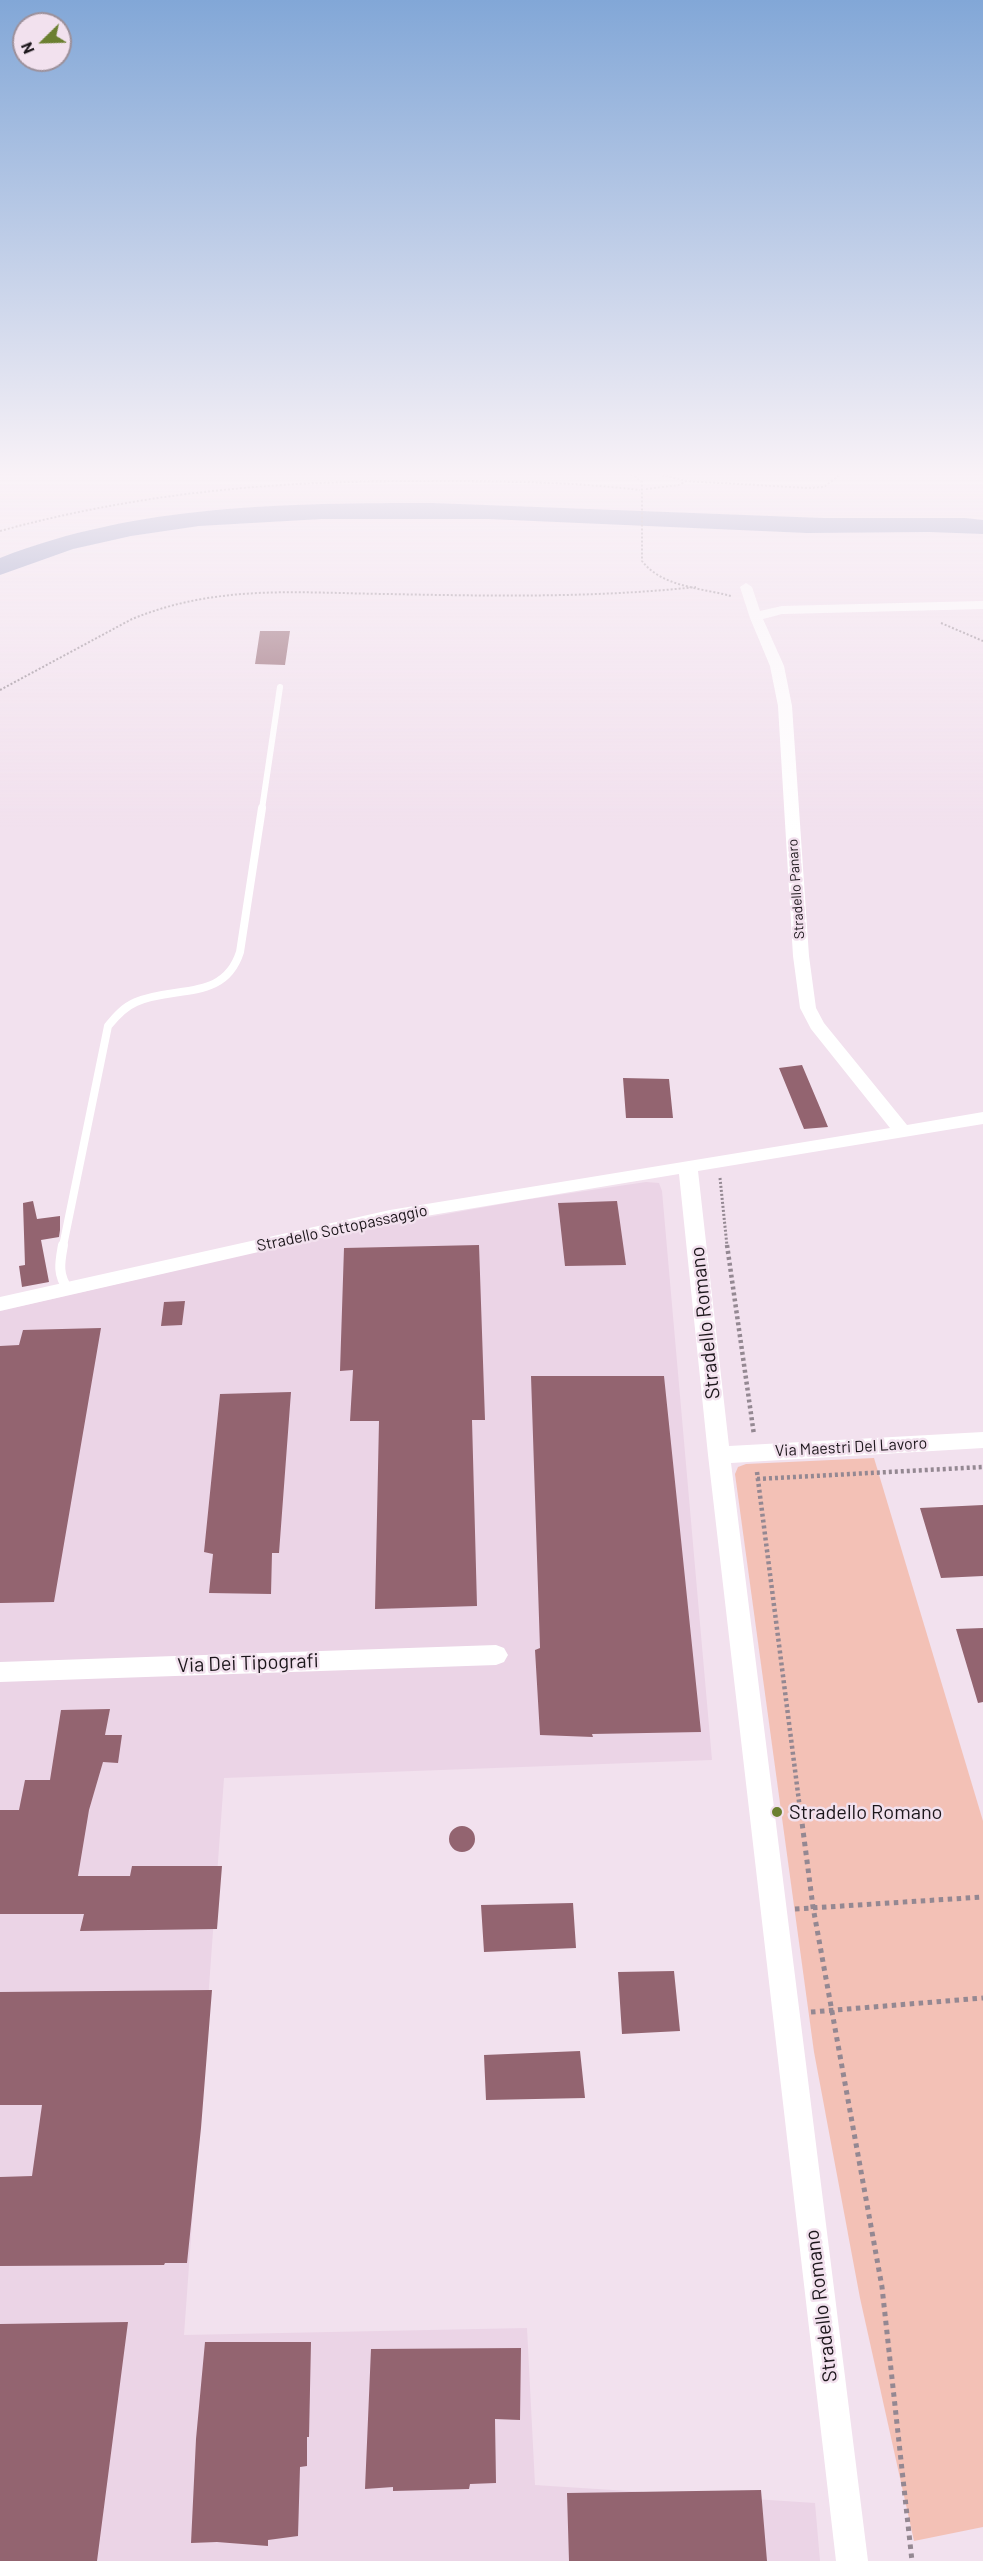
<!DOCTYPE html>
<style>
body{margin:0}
#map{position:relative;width:983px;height:2561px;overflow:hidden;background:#f2e1ee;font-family:Barlow,sans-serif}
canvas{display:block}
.north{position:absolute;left:12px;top:12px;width:60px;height:60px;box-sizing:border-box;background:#f2e1ee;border:2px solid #9c909a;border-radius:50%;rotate:247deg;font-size:16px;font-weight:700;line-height:24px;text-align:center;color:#1c161b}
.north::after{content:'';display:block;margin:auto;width:21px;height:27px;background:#6b7f30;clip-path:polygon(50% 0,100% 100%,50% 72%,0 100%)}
</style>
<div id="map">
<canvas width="983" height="2561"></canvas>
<div class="north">N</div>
</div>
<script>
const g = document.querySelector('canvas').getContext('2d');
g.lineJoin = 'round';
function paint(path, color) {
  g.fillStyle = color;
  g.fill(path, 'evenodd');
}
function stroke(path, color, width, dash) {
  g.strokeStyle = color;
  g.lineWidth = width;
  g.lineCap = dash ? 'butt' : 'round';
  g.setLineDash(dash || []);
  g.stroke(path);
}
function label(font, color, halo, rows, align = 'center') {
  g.font = font + ' Barlow,sans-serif';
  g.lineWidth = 5;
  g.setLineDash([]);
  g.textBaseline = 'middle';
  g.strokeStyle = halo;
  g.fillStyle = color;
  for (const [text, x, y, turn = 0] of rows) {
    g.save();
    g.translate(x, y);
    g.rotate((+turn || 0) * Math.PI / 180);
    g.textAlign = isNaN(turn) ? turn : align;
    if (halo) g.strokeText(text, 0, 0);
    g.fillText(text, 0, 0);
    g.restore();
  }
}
paint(new Path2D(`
 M646,1182l13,1 3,8 50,569 -488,18 -40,557 343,-7 8,157 280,18 5,58h-820v-1250l319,-74 205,-37z`), '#ebd4e6');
paint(new Path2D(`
 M874,1458l109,363v706l-69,14 -54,-243 -46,-246 -79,-578 3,-7 8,-3z`), '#f3c1b6');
paint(new Path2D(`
 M433,503l390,15h142l18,2v14l-54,-2 -122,1 -319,-14h-166l-123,7 -68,10 -58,13 -73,26v-17c137,-54 288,-55 433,-55z`), '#8993bd');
paint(new Path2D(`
 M260,631h30l-5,34 -30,-1z
 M802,1065l19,45 7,17 -24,2 -25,-61z
 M623,1078l46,1 4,39h-47z
 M33,1201l4,18 23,-3v14l-1,7 -18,3 8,42 -27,5 -3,-21 6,-1 -2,-62z
 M617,1201l9,64 -61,1 -7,-63z
 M479,1245l6,175h-13l5,186 -102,3 4,-188h-29l3,-51 -13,1 4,-123z
 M185,1301l-3,24 -21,1 3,-24z
 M101,1328l-47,274 -54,1v-257l19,-1 4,-15z
 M531,1376h133l37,356 -109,2 1,3 -53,-2 -5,-85 5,-2z
 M291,1392l-12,161h-7l-1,41 -62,-1 4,-39 -9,-2 16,-158z
 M983,1505v71l-42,2 -21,-70z
 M983,1628v74l-5,1 -22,-74z
 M110,1709l-5,26h17l-4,28 -15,-1 -14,48 -11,66h52l2,-10h90l-5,63 -137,2 4,-17h-84v-104h19l6,-30h25l11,-70z
 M449 1839a13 13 0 1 1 26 0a13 13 0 1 1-26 0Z
 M573,1903l3,45 -92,4 -3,-47z
 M674,1971l6,60 -58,3 -4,-62z
 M212,1990l-11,138 -14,135h-22l-1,2 -164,1v-89l32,-1 10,-71h-42v-113z
 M580,2051l5,47 -99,2 -2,-45z
 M128,2322l-31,239h-97v-237z
 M205,2342h106l-2,95h-2v29l-7,1 -2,69 -30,4v6l-51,-4 -26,1 5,-104z
 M521,2348l-1,72 -25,-1 1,64 -26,1 -1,5 -76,2v-4l-28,2 6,-140z
 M761,2490l6,71h-198l-2,-68z`), '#936470');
stroke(new Path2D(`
 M631,474l11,8v79c20,26 59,27 89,35
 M658,474l28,7 122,7 16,-1 17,-13
 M646,489l33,-4 7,-4
 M0,531c146,-40 285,-51 436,-50 68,0 136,1 204,9
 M941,623l42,18
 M0,690l132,-71c86,-35 165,-26 255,-25 103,2 207,4 309,-7`), '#948892', 2, [2, 2]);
stroke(new Path2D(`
 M720,1178l7,68`), '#948892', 3, [2, 2]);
stroke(new Path2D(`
 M727,1245l27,190
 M757,1472l44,345
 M757,1479l226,-12`), '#948892', 4.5, [3, 3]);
stroke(new Path2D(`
 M801,1815l12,92 69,380 30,274
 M795,1909l188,-12
 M811,2012l172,-14`), '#948892', 5, [4.5, 4.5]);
stroke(new Path2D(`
 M262,809l18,-122`), '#fff', 6);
stroke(new Path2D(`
 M63,1246l45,-220c8,-10 16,-19 28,-24 39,-17 88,0 104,-50l22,-144`), '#fff', 8);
stroke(new Path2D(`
 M63,1245c-3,17 -6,29 5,44`), '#fff', 10);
paint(new Path2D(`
 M746,583l6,4 8,24 22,-5 201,-5v8l-201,5 -19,5 21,47 8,40 17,250 7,52 8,15 83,102 76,-13v12l-285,47 31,275 254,-14v16l-252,15 137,1098h-32l-128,-1106 -29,-281 -289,48 -390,89v-14l390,-87 500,-82 -79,-99 -11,-21 -7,-52 -15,-250 -8,-40 -20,-48 -10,-31z
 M496,1645l8,3 4,7 -4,7 -8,3 -496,17v-20z`), '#fff');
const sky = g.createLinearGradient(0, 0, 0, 832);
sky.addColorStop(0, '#82a7d7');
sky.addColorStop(0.57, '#f9f2f7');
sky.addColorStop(1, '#f9f2f700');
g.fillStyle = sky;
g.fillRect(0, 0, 983, 832);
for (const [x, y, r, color] of [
 [777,1812,6,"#6b7f30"]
]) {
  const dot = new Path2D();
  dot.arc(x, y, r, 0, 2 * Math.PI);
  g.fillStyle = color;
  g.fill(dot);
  stroke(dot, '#f2e1ee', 2);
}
label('14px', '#1c161b', '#f2e1ee', [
 ["Stradello Panaro",796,889,-94]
]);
label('16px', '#1c161b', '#f2e1ee', [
 ["Stradello Sottopassaggio",342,1228,-12],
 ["Via Maestri Del Lavoro",851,1447,-3]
]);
label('20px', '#1c161b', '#f2e1ee', [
 ["Stradello Romano",705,1323,-96],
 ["Via Dei Tipografi",248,1663,-2],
 ["Stradello Romano",821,2306,-97]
]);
label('20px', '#1c161b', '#f2e1ee', [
 ["Stradello Romano",789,1812]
], 'left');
</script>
